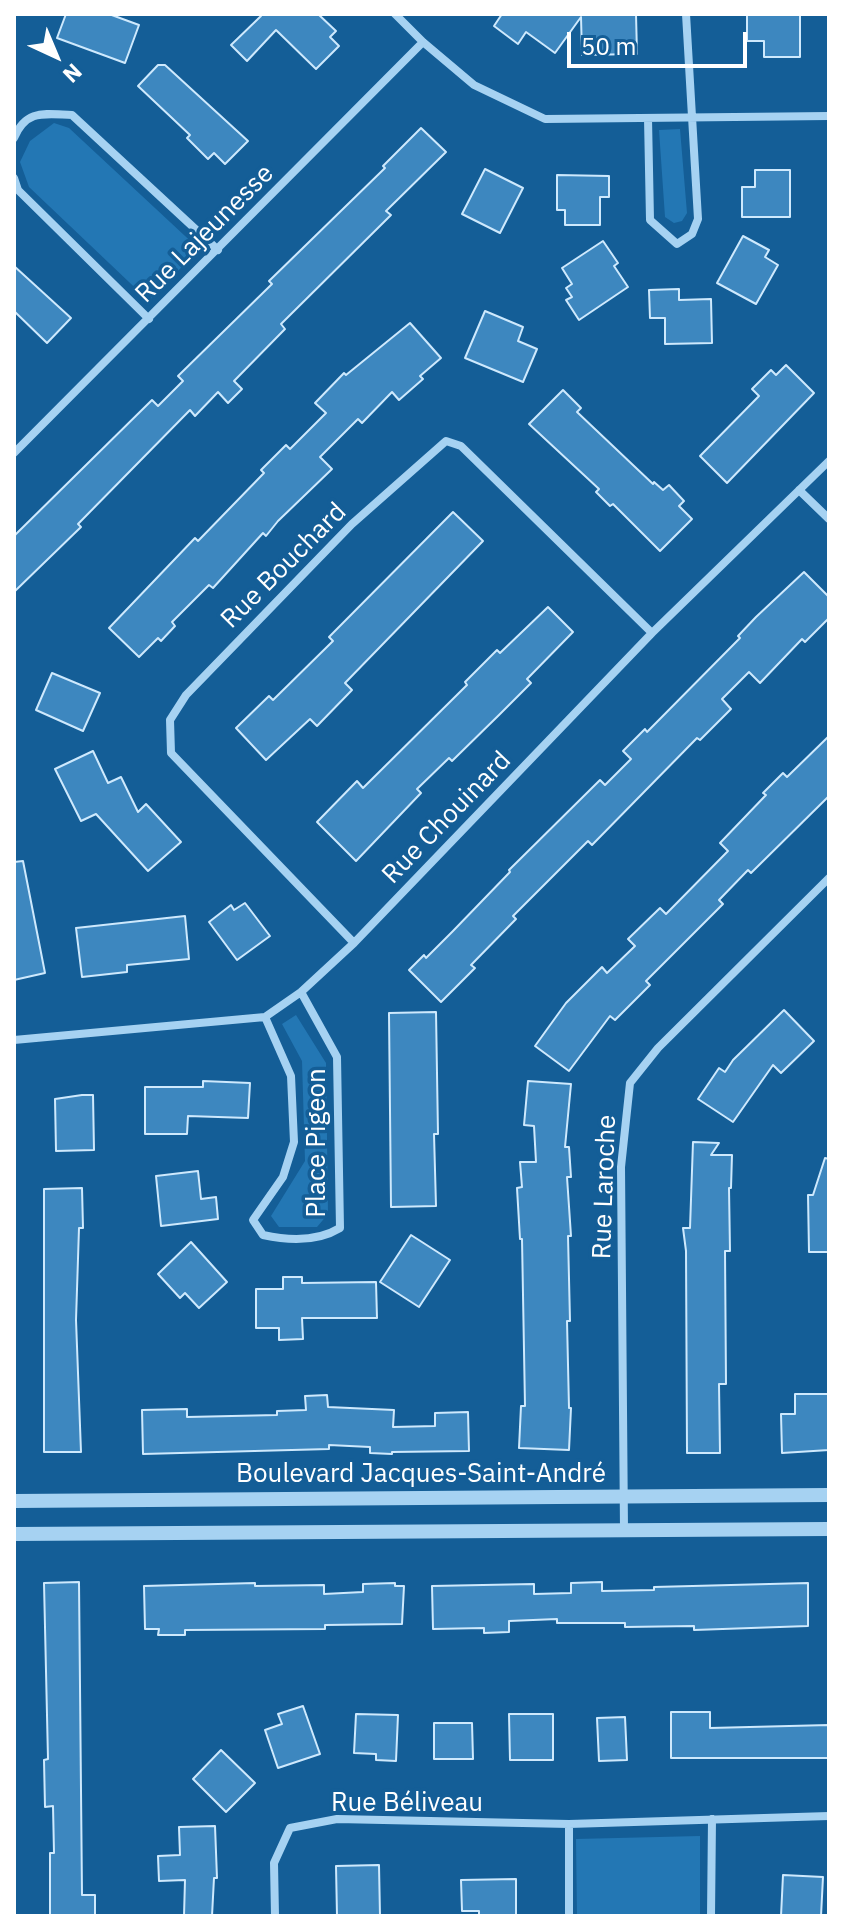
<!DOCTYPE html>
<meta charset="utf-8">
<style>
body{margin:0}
#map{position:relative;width:843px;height:1930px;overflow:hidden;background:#145e97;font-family:"IBM Plex Sans",sans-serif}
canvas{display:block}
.frame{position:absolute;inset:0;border:16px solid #fff;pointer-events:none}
.north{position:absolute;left:16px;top:16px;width:80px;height:80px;-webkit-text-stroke:6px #145e97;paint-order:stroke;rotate:136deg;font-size:22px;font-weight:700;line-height:32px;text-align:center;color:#fff}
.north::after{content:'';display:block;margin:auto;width:28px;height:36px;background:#fff;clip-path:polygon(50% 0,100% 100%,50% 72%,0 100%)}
.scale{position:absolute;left:567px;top:32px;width:180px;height:36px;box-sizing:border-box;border:4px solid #fff;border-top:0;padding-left:10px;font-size:24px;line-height:28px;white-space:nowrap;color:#fff;-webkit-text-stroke:6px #145e97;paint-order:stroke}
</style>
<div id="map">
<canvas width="843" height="1930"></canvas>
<div class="frame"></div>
<div class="north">N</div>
<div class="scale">50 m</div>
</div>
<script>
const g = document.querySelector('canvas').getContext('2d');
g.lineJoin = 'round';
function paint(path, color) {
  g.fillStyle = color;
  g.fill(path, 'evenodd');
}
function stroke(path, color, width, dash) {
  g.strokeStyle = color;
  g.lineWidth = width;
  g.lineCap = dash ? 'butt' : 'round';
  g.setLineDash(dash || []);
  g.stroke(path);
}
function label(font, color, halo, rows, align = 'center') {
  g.font = font + ' "IBM Plex Sans",sans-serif';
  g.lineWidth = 7;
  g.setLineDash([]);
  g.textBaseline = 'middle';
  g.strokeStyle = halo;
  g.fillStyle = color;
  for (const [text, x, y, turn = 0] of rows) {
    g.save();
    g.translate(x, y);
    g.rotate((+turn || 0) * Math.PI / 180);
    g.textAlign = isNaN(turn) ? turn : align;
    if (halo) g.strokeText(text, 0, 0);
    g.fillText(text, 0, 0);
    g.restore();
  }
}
paint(new Path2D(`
 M54,123l15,5 130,121 -50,52 -120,-114 -9,-25 10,-21z
 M680,129l7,84 -5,8 -8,2 -9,-6 -6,-87z
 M296,1015l30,48 2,151 -11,13h-38l-8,-11 34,-55 -3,-100 -20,-37z
 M700,1836v80h-123l-1,-77z`), '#2377b4');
const building = new Path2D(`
 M66,14h43l30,11 -14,38 -68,-25z
 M259,14h59l18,17 -6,6 9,9 -23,23 -40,-39 -29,31 -16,-16 30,-29z
 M502,14h134l1,40 -55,1 -1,-38 -26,36 -29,-21 -8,12 -24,-18z
 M747,14h53v43h-36v-16h-17z
 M158,65h7l83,76 -23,23 -11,-11 -6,6 -21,-21 3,-3 -52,-49z
 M421,128l25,24 -60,59 5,4 -110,109 4,5 -51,52 8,8 -14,14 -10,-11 -23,24 -5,-6 -112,114 3,3 -67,65v-56l138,-136 6,6 25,-25 -5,-5 94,-92 -3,-3 116,-113 -2,-2z
 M485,169l38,19 -23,45 -38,-19z
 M755,170h35v47h-48v-30h13z
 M557,175l52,1v21h-9v28h-35v-15h-8z
 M743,236l26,14 -4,7 13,8 -22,39 -39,-21z
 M603,241l15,22 -4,3 14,21 -49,33 -13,-20 6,-3 -6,-9 6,-4 -10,-16z
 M14,266l57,52 -24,25 -33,-32z
 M679,289v11l32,-1 1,44 -47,1v-26h-15l-1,-28z
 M485,311l38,16 -5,14 19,8 -14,33 -58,-24z
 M410,323l31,35 -21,18 3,3 -24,21 -7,-8 -30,31 -4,-4 -38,38 12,12 -54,52 -12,15 -3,-3 -50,55 -4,-3 -37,37 3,4 -14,15 -3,-3 -19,19 -30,-29 86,-90 3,3 66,-68 -3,-3 25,-25 4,4 36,-36 -11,-10 29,-30 2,2z
 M786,365l28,28 -87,90 -27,-27 59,-60 -7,-7 19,-19 5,5z
 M563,390l18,18 -4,4 76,72 1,-2 9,8 6,-5 15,16 -5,5 13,13 -32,32 -47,-47 -3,2 -14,-14 3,-3 -70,-65z
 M453,512l30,29 -138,142 7,7 -35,36 -7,-7 -44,41 -30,-32 33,-32 4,4 60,-59 -4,-4z
 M804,572l25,25v21l-24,24 -3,-3 -42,44 -11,-11 -27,27 9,10 -31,31 -3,-2 -105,107 -4,-4 -75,75 3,3 -45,46 4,3 -34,34 -32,-32 15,-15 2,3 27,-27 57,-59 -1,-2 91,-90 5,5 26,-26 -8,-8 22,-22 2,3 93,-94 -2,-2 18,-19z
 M548,607l25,25 -46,47 4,4 -32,32 -47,46 -3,-3 -32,31 4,4 -65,68 -39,-39 40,-41 6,7 104,-103 -2,-3 32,-32 3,3z
 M52,673l48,20 -17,38 -47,-21z
 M829,736v60l-78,77 -3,-3 -29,30 4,4 -77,77 4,4 -35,35 -5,-4 -41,55 -34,-25 31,-43 36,-36 5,6 28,-27 -7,-7 32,-31 6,6 62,-63 -8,-8 46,-48 -3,-2 20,-20 4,4z
 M93,751l15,32 13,-6 17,35 8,-8 35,38 -33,29 -52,-57 -15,7 -26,-52z
 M23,861l22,112 -31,7v-118z
 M245,903l25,33 -33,24 -28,-38 22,-17 3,5z
 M185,916l4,43 -62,6v7l-45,5 -6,-49z
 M784,1010l30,31 -33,32 -8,-8 -40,57 -35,-23 21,-31 6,4 8,-12z
 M436,1012l2,122h-4l2,72 -45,1 -2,-194z
 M203,1081l47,2 -2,35 -60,-2 -1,18h-42v-47h58z
 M528,1081l43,3 -6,63h4l2,30h-4l4,59h-3l2,85h-3l2,87h2l-2,42 -50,-2 2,-42h4l-3,-167h-2l-3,-51 5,-1 -2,-25h16l-2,-36 -10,-1z
 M82,1095h11l1,55 -38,1 -1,-52z
 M693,1142l26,1 -8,12h21l-1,33h-2l1,63h-5l1,133h-7l1,69h-33l-1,-202 -3,-23h7z
 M825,1158l4,1v93h-20l-1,-57h5z
 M198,1171l3,28 15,-2 2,22 -57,7 -5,-50z
 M82,1188l1,40h-4l-3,92 5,132h-37v-263z
 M411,1235l39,25 -31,47 -39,-25z
 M191,1242l36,40 -28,26 -14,-15 -5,5 -22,-24z
 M283,1277h19v6l74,-1 1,36h-75l1,21 -24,1v-12h-23v-39h27z
 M795,1394h34v56l-47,3 -1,-39h14z
 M327,1395l1,12 66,3 -1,17 42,-1v-13l33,-1 1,39 -77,1v2l-22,-1v-6l-41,-2v4l-186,5 -1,-44 45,-1v8l90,-2v-4l29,-1 -1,-14z
 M79,1582l3,313h13v21h-45v-63h4l-1,-47 -8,1 -1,-47 4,-1 -4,-176z
 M602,1582v9l52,-1v-3l154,-4v43l-114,4v-4l-69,1v-4h-68v-4l-48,2v11l-25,1v-5l-51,1 -1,-43 102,-2v10l37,-1v-10z
 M255,1583v3l69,-1v9l39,-2v-8l32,-1v3h9l-2,38 -77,1v4l-140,1v5h-27l1,-6h-14l-1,-43z
 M303,1706l17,48 -42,14 -13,-38 17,-6 -4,-10z
 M671,1712h39v16l119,-3v33h-158z
 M356,1714l42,1 -2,46 -20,-1v-6l-22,-1z
 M509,1714h44v46h-43z
 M625,1717l2,43 -28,1 -2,-43z
 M434,1723h38l1,36h-39z
 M221,1750l34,33 -29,29 -33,-33z
 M215,1826l2,52h-3l-2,38h-28l1,-36 -26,1 -1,-25 22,-1 -1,-28z
 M379,1865l1,51h-43l-1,-50z
 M783,1875l40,2 -2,39h-40z
 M516,1879v37h-37v-5h-17l-1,-31z`);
paint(building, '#3d87bf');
stroke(building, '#cee9fd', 2);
stroke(new Path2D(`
 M395,14l28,28 51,43 71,34 284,-3
 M648,118l2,102 27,24 15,-10 6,-15 -12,-205
 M14,138c12,-29 30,-24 58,-23l146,135
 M14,178l4,12 131,129
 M14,453l409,-411
 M799,490l30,29
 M354,943l-183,-190 -1,-33 16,-25 166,-171 94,-83 15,5 191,187
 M265,1017l26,59 3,66 -11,35 -30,43 10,15c27,6 54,7 77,-7l-3,-171 -36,-65
 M14,1040l251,-23 36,-25 53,-49 298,-310 177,-172
 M624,1530l-3,-363 9,-84 28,-35 171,-170
 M569,1824v92
 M275,1916l-1,-53 16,-35 47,-9 232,5 260,-8
 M711,1916l1,-97`), '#a6d2f2', 8);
stroke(new Path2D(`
 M14,1501l815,-6
 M14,1534l815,-5`), '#a6d2f2', 14);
label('26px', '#fff', '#145e97', [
 ["Rue Lajeunesse",205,234,-45],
 ["Rue Bouchard",284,566,-45],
 ["Rue Chouinard",447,818,-46],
 ["Place Pigeon",317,1143,-90],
 ["Rue Laroche",605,1187,-88],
 ["Boulevard Jacques-Saint-André",421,1474],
 ["Rue Béliveau",407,1803]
]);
</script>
